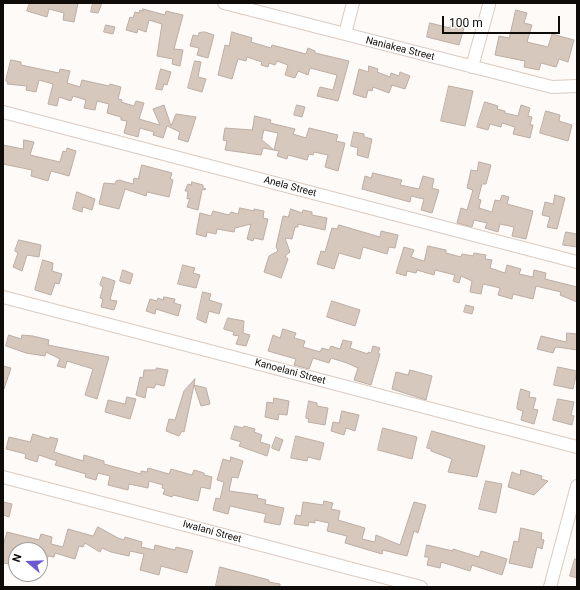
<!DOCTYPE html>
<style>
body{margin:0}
#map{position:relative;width:580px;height:590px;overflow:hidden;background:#fdfaf8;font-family:Roboto,sans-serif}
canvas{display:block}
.frame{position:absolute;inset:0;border:4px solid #0f0b08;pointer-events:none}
.north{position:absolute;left:8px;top:542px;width:40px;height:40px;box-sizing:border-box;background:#fff;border:1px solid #9f9d9c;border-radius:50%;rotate:289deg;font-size:11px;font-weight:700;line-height:16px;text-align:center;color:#0f0b08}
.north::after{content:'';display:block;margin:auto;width:14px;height:18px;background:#6c59d2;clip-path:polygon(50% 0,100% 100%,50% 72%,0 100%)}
.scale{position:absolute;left:442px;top:16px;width:118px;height:18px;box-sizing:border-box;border:2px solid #0f0b08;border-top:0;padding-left:5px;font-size:12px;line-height:14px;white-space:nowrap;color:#0f0b08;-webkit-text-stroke:3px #fff;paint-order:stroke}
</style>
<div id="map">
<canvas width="580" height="590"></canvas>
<div class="frame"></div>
<div class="north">N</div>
<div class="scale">100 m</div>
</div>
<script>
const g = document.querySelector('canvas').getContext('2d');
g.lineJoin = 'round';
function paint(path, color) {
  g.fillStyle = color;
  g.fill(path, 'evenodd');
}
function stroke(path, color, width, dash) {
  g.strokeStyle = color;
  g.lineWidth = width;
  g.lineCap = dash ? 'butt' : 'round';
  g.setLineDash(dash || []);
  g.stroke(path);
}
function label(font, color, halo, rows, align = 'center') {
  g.font = font + ' Roboto,sans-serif';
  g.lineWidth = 3;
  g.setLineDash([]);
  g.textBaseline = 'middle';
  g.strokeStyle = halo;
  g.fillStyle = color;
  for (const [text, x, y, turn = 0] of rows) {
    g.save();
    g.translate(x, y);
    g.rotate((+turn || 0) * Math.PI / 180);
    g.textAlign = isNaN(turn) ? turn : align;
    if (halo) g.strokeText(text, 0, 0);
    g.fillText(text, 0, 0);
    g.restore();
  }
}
const building = new Path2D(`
 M30,3h48l-4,19 -11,-2 1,-7 -15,-4 -2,8 -20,-6z
 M93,3h9l-4,10 -7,-1z
 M143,9l22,6 1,-4 17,4 -9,34 9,1 -3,16 -8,-2 1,-5 -16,-3 5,-32 -13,-4 -3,12 -8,-3 -1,4 -11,-3 4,-13 3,1 2,-6 4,1 1,-3 3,1z
 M516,10l11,3 -3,10 8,2 -5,17 21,5 4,-13 22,6 -6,22 -9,-3 -3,8 -15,-4 -2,7 -15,-3 1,-6 -30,-6 4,-19 10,2z
 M430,23l20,5 1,-3 13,3 -5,17 -32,-8z
 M106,25l9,2 -2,7 -9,-2z
 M205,32l9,3 -6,23 -11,-3 2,-7 -9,-2 3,-11 5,1 1,-3z
 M232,32l20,6 -1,4 20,6 1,-3 34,9 2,-6 7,3v2l34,8 -11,40 -21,-5 3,-9 13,3 4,-15 -27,-7 -2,7 -10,-4 -3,7 -10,-3 3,-10 -11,-4 -2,4 -6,-2 -1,4 -7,-2 1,-3 -15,-5 -1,4 -8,-2 -6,20 -14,-4 7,-30 4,1z
 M11,60l10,2v3l38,8 1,-4 10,2 -3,12 13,4 2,-7 27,6 1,-2 11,3 -3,12 4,1 -1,2 13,4 2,-5 8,2 -5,16 21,6 -7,-16 11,-4 7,21 5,-12 20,3 -8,25 -10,-3 2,-7 -13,-6 -4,12 -10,-3 1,-3 -14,-4 -2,9 -14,-4 3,-12 -6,-1v-3l-14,-4 2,-9 -12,-3 -2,9 -11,-2 2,-8 -13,-4 -2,5 -12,-4 -2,9 -9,-2 5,-20 -14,-4 -3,12 -10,-2 1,-4 -20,-2 1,-2 -2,-1z
 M195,61l6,1 -3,15 8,2 -4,13 -14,-4z
 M369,66l9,3 -1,3 13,5 1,-4 8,3 1,-4 10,4 -5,13 -13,-4 -3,8 -16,-6 -1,4 -4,-1 -2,8 -13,-4 6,-25 9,3z
 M161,69l10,3 -4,13 -3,-1 -2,6 -6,-1z
 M449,86l24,5 -8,35 -24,-5z
 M485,102l13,4 -1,3 8,2v2l13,3 3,-11 9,3 -2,8 4,1 -2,8h3l-3,13 -17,-4 2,-7 -13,-4 -1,4 -11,-3 -2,6 -11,-3z
 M297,105l8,2 -3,10 -8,-2z
 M546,111l14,4 -1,6 13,4 -4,16 -28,-8z
 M255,116l16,4 -1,3 25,6 -2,5 13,4 3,-10 29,7 -2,6 9,2 -7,28 -13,-4 3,-12 -14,-3 -1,3 -4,-1 -2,6 -19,-5 -1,4 -10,-3 2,-5 -16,-3 -2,7 -36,-5 2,-9 -4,-1 2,-12 27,2zM264,130l14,3 -4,17 -12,-10z
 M354,132l10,2v3l8,2 -4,19 -11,-3 1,-7 -7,-2z
 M24,140l10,2 -4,13 30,7 3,-11 3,1 1,-4 9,3 -7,25 -18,-5 -3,10 -17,-5 1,-6 -29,-6v-19l20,4z
 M479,162l12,3 -5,19h-4l-4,15 3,1 -2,8 13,4 3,-12 5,1 2,-6 7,2 -2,7 26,7 -7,28 -14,-3 2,-9 -14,-3 -2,8 -13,-4 2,-5 -13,-3 -2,7 -15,-4 4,-15 6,2 6,-20 -6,-2 4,-18 6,1z
 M142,165l30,8 -2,6 3,1 -4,17 -22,-5 -1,4 -21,-7 -6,20 -20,-5 5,-21 11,1 1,-3 3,-1 14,4 1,-6 4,1z
 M373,173l29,7 -2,5 19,4 4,-13 11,3 -2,9 7,2 -7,23 -11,-3 3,-11 -13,-3 -1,6 -48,-13 3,-13 6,2z
 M192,182l11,3v3l3,1 -4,1 -4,20 -11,-3 3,-9 -3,1 1,-8h-3l3,-7 3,1z
 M77,192l18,7 -3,11 -9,-3 -1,5 -9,-3z
 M555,195l10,3 -8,31 -10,-2 3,-10 -8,-2 3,-13 8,2z
 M240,208l14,3v-2l10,2 -1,7 5,1 -5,21 -9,-2 -1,3 -6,-2 4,-15 -16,4 -1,4 -17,-3 -1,5 -9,-2 -1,5 -10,-3 4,-21 11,3 2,-5 16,4 2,-3 7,2z
 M291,209l11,4 1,-3 9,2v3l15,3 -2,12 -27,-6v3h-3l-3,12 -7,-1 5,14 -5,4 3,3 -7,19 -17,-6 5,-16 9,-5 -2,-4 7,-31 5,1z
 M339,225l41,12 1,-6 17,4 -3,13 -6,-1 -2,7 -24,-7 -3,12 -21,-6 -5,16 -17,-5 4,-13 4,1 7,-24 5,1z
 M566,232l11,2v13l-14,-2z
 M19,240l22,5 -2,12 -12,-2 -5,16 -9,-4 5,-14 -3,-2z
 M428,246l18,4v3l15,4 1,-3 11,2 1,-3 12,2 -1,4 7,1 -2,8 15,5 2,-8 14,4 -2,5 14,3 1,-7 12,3 -1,6 32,8v15l-17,-7 1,-3 -25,-6 -3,13 -20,-5 -1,5 -14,-4 2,-7 -8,-2 -9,-2 -2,10 -11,-2 2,-11 -11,-5 -2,7 -6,-2 2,-6 -20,-5 -1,5 -17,-5 -1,3 -9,-2 -1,5 -10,-3 8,-26 10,3 -3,7 13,4z
 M43,260l10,3 -1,8 10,3 -3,10 -4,-1 -4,12 -16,-5z
 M183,265l12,3 -2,5 7,2 -4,13 -18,-4z
 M123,270l10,4 -3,10 -10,-3z
 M103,277l12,4 -5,19 7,1 -3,9 -13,-3 2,-8 -3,-1 3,-11 -3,-2z
 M203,292l8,2 -2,6 13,4 -3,10 -10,-3 -3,12 -9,-4z
 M164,297l11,2 -1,4 7,2 -3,11 -22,-7 -1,5 -9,-3 4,-12 7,2 1,-3 5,2z
 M332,301l28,9 -5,16 -28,-9z
 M466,305l8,2 -2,7 -8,-2z
 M228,318l16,3 -1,12 7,2 -4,11 -10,-2 3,-8 -6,-1 1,-3 -10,-3z
 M283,329l13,4 -2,5 11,3 -2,6 17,5 2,-4 7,2 2,-4 9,3 3,-9 9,2 -2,6 18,6v-2l3,1 2,-7 7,2 -2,5 2,1 -9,31 -17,-5 4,-12 -11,-5 -16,-5 -2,5 -16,-5 -4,11 -15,-4 2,-6 -28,-8 5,-16 7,3z
 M567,333l10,1v16l-20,-3 -2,1 -2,5 -16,-4 4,-13 25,6z
 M9,335l12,4 1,-4 11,1 16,4 -1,5 61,12 -12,42 -12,-4 8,-26 -26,-8 -2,7 -8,-2 3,-7 -14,-7 -1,4 -19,-3 -20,-7z
 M3,366l8,2 -7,21h-1z
 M558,367l19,4 -4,18 -19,-4z
 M157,368l11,2 -4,16 -8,-2 -2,4 -7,-1 -2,11 -9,-3 4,-18 3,1 1,-8h11z
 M410,370l22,6 -6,24 -34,-11 4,-17 12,3z
 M195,379l-1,6 12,3 4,16 -9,2 -7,-21 -10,47 -2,-1 -3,5 -13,-5 3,-12 6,1 9,-29z
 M521,389l9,3 -1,5 7,1 -3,11 5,1 -4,14 -13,-4 2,-9 -6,-2v-3z
 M127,397l9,2 -6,20 -25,-7 3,-12 17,4z
 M274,398l15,3 -2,14 -8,-1 -1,6 -13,-3 2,-15 6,1z
 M558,399l16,3 -3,13 3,1 -2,9 -19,-5z
 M309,401l8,2v3l11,2 -3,17 -17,-3 1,-3 -3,-1z
 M342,411l17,4 -4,16 -9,-3 -2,7 -13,-4 2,-9 6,1z
 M235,426l8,2 1,-2 11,3 -1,3 8,3 -2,7 10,3 -3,11 -28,-10 2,-4 -10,-3z
 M383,428l34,9 -5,22 -34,-9z
 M432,431l53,15 -8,31 -29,-5 4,-13 -21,-8v-2l-4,-1z
 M33,434l16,5 1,-2 8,2 -4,13 29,9 1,-6 20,6v3l37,10v-3l6,1 1,-4 21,6 2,-5 21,6 2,-5 10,3v2l8,2 -2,12 -9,-2 -3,14 -25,-6 -1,2 -9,-3 2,-5 -3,-1 1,-3 -14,-4 -1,7 -19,-4 -1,6 -20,-5 2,-9 -12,-3 -2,7 -11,-3 1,-3 -31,-9 2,-4 -18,-6 -2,7 -12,-4 1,-4 -20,-5 3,-12 21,5z
 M296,436l28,7 -4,17 -12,-3 -1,4 -16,-3z
 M276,437l7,3 -4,11 -7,-3z
 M231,457l12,4 -5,17 -6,-1 -3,14 29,4 -1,3 9,2 -1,4 19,4 -4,17 -16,-3 2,-8 -36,-8 -2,8 -15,-4 3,-12 4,1 4,-17 -7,-2 6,-21 7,2z
 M521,470l21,6 -1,3 7,2 -14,14 -26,-8 4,-15 8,3z
 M486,481l16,3 -6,29 -17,-4z
 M324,501l9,2 -2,6 9,2 -2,9 27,8 -3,11 13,3 1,-7 24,10 14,-43 12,3 -8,28 -4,-2 -7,25 -24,-6 -1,4 -37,-11 2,-7 -20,-5 2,-8 -14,-3v3l-6,-1 -1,4 -14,-2 2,-9 5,1 2,-14 20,3z
 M3,502l9,2 -3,13 -6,-2z
 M98,527l20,11 6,2 1,-3 17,5 -1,5 13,3 1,-5 20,5 1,-3 17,4 -6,22 -26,-7 -2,9 -19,-5 4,-16 -14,-3 -1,5 -18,-4 -9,-4 -2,4 -15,-9 -2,4 -4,-1 -4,13 -20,-6 -1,4 -6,-1 -2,9 -6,-2v-13h-24l-1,5 -4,-1 -2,10 -6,-1v-17l4,-14 32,8 2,-6 11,3 -1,7 12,3 5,-18 25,7z
 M521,528l21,5 -1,6 3,1 -2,9 -5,-2 -5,21 -23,-5 5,-22 4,1z
 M427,545l26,6v-2l26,8 2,-6 26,8 -5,16 -30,-10 -2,6 -29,-9 -1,6 -13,-3 2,-8h-4z
 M575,559l2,1v18l-7,-2z
 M220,567l49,13v2l11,2v3l-64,-1z`);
paint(building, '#d7c8be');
stroke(building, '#bcada4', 1);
const minor = new Path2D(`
 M224,3l328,84 25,-1
 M345,34l8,-31
 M472,67l17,-62
 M3,112l574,150
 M3,297l574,150
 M3,477l418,110
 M550,587l27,-101`);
stroke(minor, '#dacbc1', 14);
stroke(minor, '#fff', 12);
label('10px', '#0f0b08', '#fff', [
 ["Naniakea Street",400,49,14],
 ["Anela Street",290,187,15],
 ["Kanoelani Street",290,372,15],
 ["Iwalani Street",212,532,15]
]);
</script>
